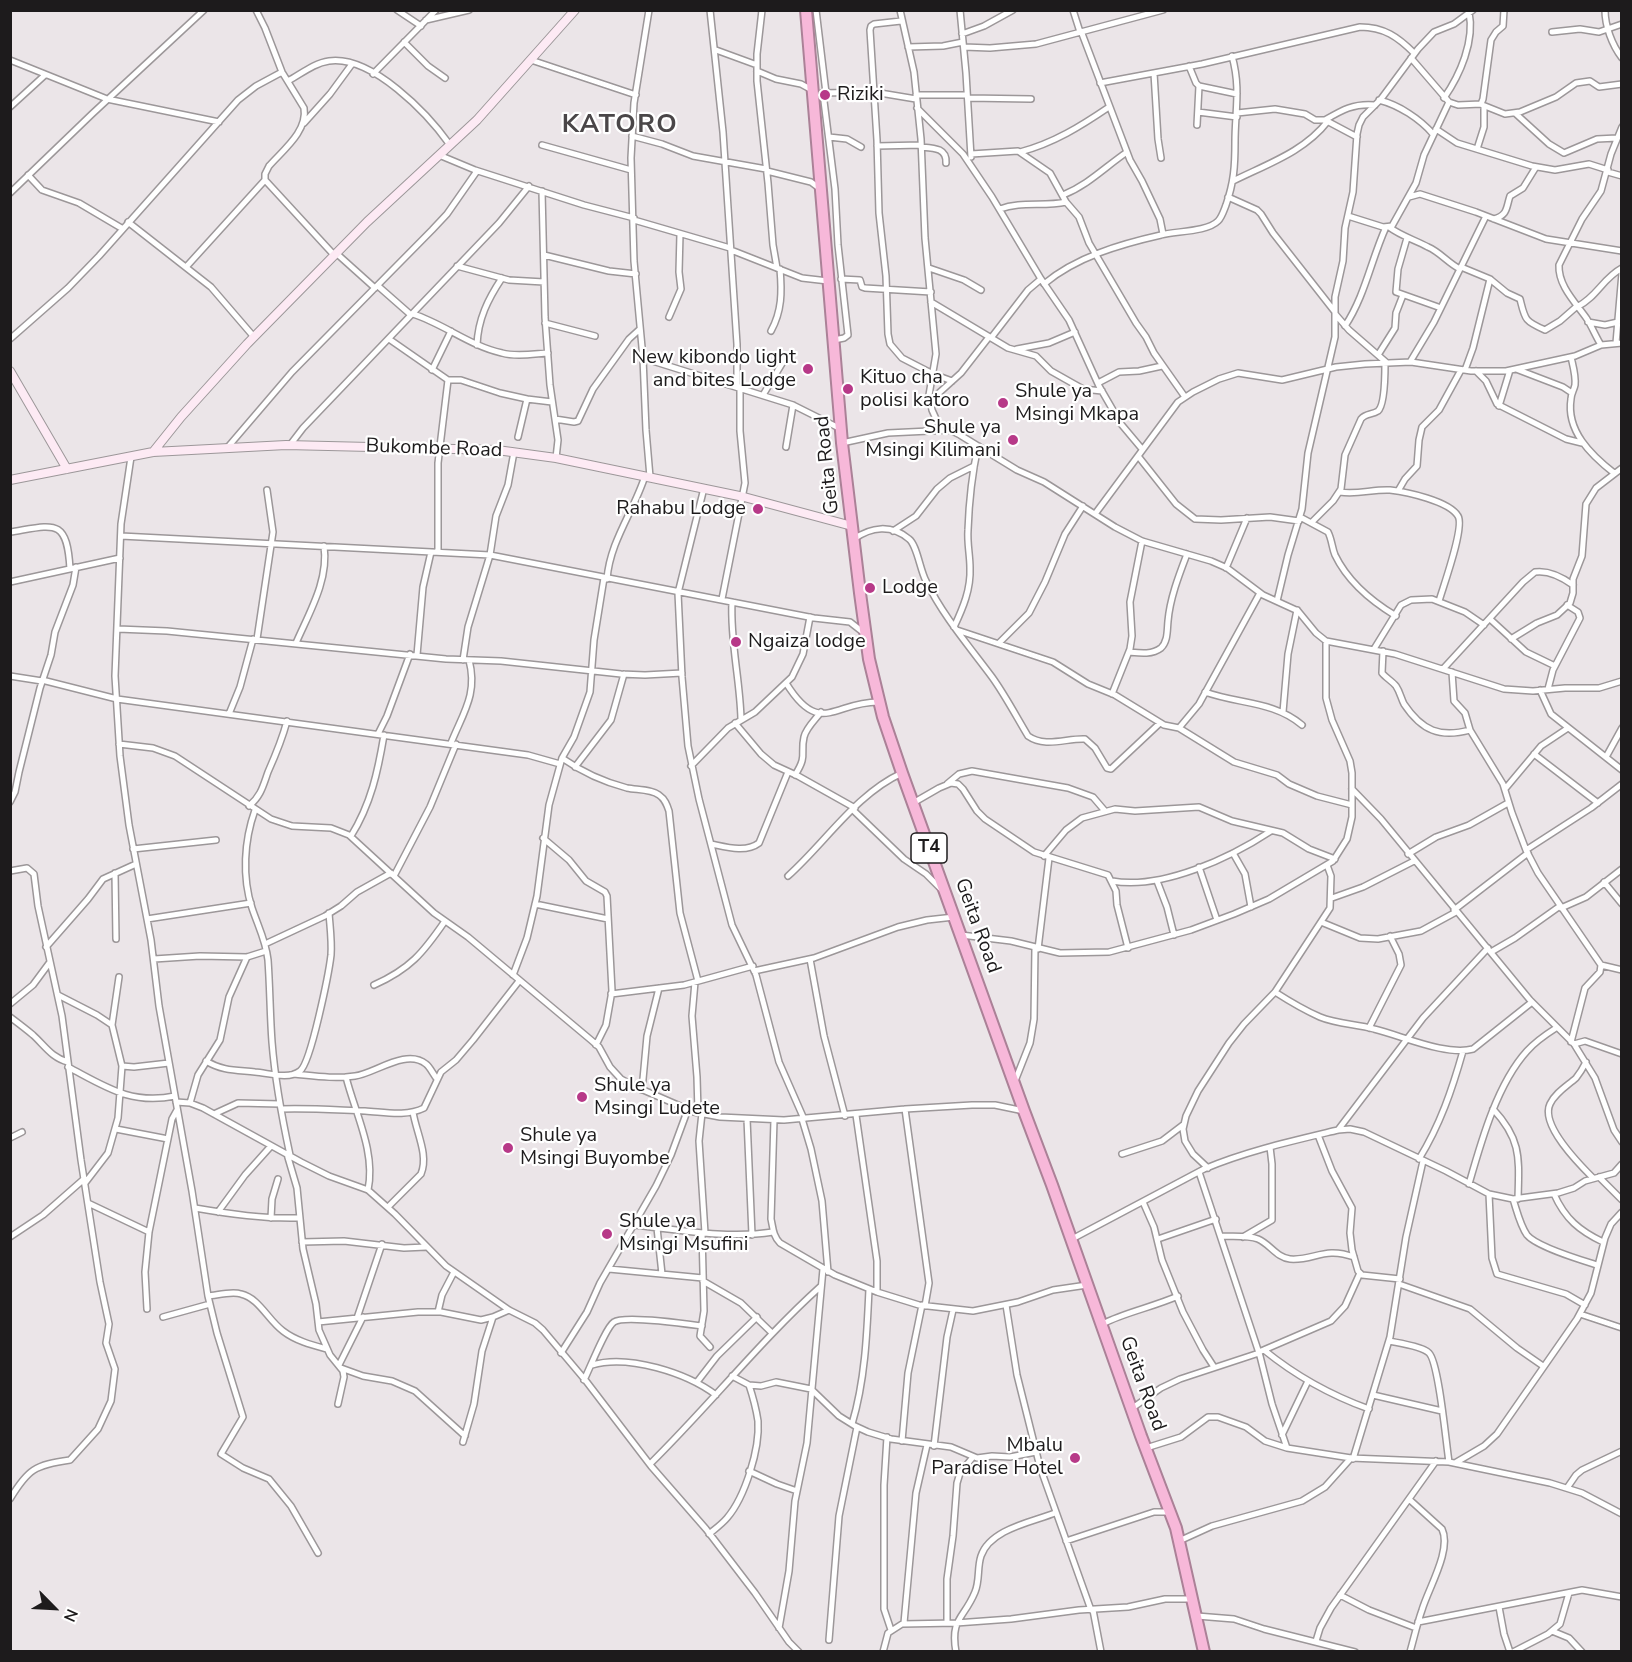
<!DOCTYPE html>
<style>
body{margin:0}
#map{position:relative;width:1632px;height:1662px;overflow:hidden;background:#ebe5e8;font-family:"Nunito Sans",sans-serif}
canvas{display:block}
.frame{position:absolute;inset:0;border:12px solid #1d1b1c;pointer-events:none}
.north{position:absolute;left:24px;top:1578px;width:60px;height:60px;-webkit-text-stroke:4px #fff;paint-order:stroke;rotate:114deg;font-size:16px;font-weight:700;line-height:24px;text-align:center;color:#1d1b1c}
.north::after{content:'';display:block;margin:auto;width:21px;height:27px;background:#1d1b1c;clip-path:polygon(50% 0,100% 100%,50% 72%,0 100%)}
</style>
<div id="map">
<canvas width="1632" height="1662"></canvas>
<div class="frame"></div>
<div class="north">N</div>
</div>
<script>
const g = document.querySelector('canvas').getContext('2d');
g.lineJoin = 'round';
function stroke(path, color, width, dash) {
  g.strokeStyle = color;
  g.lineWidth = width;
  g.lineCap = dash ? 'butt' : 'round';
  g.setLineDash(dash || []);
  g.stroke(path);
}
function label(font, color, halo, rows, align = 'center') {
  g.font = font + ' "Nunito Sans",sans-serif';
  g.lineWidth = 4.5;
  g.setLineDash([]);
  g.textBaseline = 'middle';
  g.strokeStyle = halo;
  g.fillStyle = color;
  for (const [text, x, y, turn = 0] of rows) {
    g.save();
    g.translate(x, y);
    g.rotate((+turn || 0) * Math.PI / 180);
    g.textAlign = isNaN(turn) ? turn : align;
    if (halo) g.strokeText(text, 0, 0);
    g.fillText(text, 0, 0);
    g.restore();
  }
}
const street = new Path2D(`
 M256,10l9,18 17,44 22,36c4,23 -21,42 -35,58l-4,8v6l69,75
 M397,10l24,16
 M649,10l-15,93 -3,55 3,103 9,97 3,72 4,47
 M710,10l13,122 14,212v43
 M762,10l-5,44v27l11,102 5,62 4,23
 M816,10l10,83
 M900,10l14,62 7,67 4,99 11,116 -7,41 3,15 9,20
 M960,10l6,63 5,84
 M1073,10l7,22
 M1605,10c0,16 7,35 17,48
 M426,20l43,-10
 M901,21l-27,3 -3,2 -1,4 7,110 2,73 7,63 2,58 2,10 12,14 31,16 19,7
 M1081,31l49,129 12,21 18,38 3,15
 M1552,32l28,-3 19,3 23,-8
 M962,34l22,-8 29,-16
 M404,42l24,24 17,12
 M908,47l35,-1 20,-4
 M964,47l26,1 46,-4 127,-34
 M716,50l41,15
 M1411,58l38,44 9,3 23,-1 2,-5 8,-59 5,-8 7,-6 1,-16
 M10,60l97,39 112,23
 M531,60l105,35
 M1189,66l7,17 3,3 38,8
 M757,71l19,8 25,5 11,6
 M1154,73l4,66 3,19
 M373,74l63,-64
 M288,81c13,-7 26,-18 41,-20 43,-6 99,53 121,84
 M1100,83l102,-19 158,-37c24,0 38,10 54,26
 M822,93l52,-1 42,7
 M823,93l12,96 3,56 10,90 -4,3 -10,2
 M916,95h51
 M968,98l63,1
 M1444,98c16,-23 31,-57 25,-86
 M1379,100c20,5 41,19 54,34
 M1480,104l25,10 15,-2 36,-15 20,-14 14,-2 9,6 23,-3
 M10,107l35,-32
 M917,108l46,46 29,43 49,82 28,41 30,66 22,38 21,25
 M1198,112l39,5
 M1237,113l38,-4 30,5 10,6h10l32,17
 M1515,113l34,31 15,9 33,-14 20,-1
 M1325,120c17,-10 29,-17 50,-15
 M304,123l26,-29 22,-30
 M1197,125l2,-39
 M1436,129l21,14 75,23 23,4 34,-6 19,6
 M632,136l30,8 31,12 73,13
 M829,137l18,2 14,8
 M542,145l89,25
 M877,146l44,-1
 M921,147c13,1 26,1 25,16
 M1477,149l7,-22v-21
 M1020,152c34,-9 61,-26 89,-45
 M971,154l47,-3 32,22 16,29 13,15 10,26 47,80 10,14 8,16 31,44
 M439,155l36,15 109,35 50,13
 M767,171l44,11 8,6
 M1608,172l14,4
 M28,175l14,15 37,13 44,26
 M1233,181c34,-17 71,-29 95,-60
 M542,191l3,126 5,68 8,55 -2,18
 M10,193l82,-79 112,-104
 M1063,195c25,-10 42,-28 64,-43
 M1228,197l29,13 4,4 12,19 62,79
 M1409,197l11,-3 56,18 70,27 76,12
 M1000,209c21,-8 44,-2 66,-7
 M1348,216l35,11 9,-1 24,-43 8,-28 25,-53
 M1494,219c14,-4 12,-11 16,-23l13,-8 13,-21
 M634,220l96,28
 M128,222l83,65 43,50
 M1389,227c12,9 26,13 39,20 12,5 20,16 32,22
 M1407,238l-9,31 -2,23 45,16
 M731,250l71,28 26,3
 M336,253l39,35
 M544,255l65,16 27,3
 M187,266l78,-86
 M457,266l52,14 35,2
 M1461,267l29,12 17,14 13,6c5,20 4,22 25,31l15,-9 16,-14
 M929,268l35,12 17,10
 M841,279l19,1 2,7 3,1 66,4
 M1044,284c32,-27 77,-40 117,-49 15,-4 46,-3 57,-14 4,-4 6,-11 8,-16 8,-23 9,-39 9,-63 0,-31 6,-54 -3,-86
 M378,286l33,29
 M931,302l77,46 28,8 15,15 23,13 9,5 19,2
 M1577,307c21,-11 25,-28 45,-39
 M413,314c31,10 57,32 89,39 14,4 31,1 46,0
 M1336,315l13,15 38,33
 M669,317l12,-28 -2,-17 1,-38
 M1588,322l17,3 13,-3
 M545,323l50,13
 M1345,326c20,-30 26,-66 41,-99
 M771,331c11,-20 11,-39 9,-62
 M991,338l37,-48 13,-11
 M10,339l58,-51 31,-32 139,-156 18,-14 26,-14
 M389,339l59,41h13l39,13 27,6 25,3
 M1616,343l6,-70
 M477,345c1,-26 11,-46 25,-67
 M1601,345c-5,-8 -9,-18 -14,-26 -11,-16 -29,-33 -28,-54l23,-46 19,-28 10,-37 11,-27
 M1017,349l32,-6 26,-11
 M1378,355l17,-27 1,-15 7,-18
 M1571,357c2,9 5,19 4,28 -1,5 -4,9 -4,14 -5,32 20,56 43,74
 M643,358l150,47 48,24
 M1410,362l24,-40 52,-106
 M1516,369l47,18 9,6
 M432,370l19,-39
 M1465,370l8,-22 17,-69
 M1476,371l10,10 11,23 69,35 16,4
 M1098,383l21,-11 20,-1 23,-5
 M763,395l23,-38
 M930,401l31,-28 28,-36
 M1499,406l11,-36
 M555,419l19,3 4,-1 15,-32 36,-50 11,-10
 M518,437l9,-38
 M842,443l46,-10 62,-3 10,5 57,35 27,12 71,45 27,14 69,20 16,7 36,27 35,16 18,22 10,8 69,13 109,35 29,2 32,-3h34l23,-7
 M290,445l13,-17 196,-205 30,-37
 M786,447l7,-42
 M227,448l65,-76 140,-142 15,-16 30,-43
 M1138,456l38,48 19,15 26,1 49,-3 29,4
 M131,457l-10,67 -6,152 5,80 9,69 22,115 8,66 33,185 16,105 9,37 26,84 -22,37 22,14 26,11 22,27 27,47
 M704,488l-26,105 4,84 6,69 11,53 33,126 24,50 23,87 25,57
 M1398,491l7,-12 12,-13 2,-26 3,-13 17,-17 22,-40
 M1340,492c17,3 33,-3 50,-2 17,2 59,11 68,26 7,11 -15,71 -19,85
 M1095,514l83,-112 15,-10 26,-13 19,-6 44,7 54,-13 29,-3 46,-2 60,9h35l69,-15 26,-11 21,-2
 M1300,517l28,15c4,8 4,16 7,23 13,27 36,46 61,61
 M1312,522l21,-21 8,-12 4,-34 16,-36c5,-6 11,-4 17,-8 7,-6 7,-38 7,-48
 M893,531l23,-15 21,-27 13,-11 24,-12
 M10,532c44,-7 57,-15 60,37
 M121,536l369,19 324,63 36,4 14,11
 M854,539c17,-12 37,-15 55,0 8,6 11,31 17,42 17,35 43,65 66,96 13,18 24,39 36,59 17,12 39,2 57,3l10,9 12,20 4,1 49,-46
 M438,552v-89l10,-83
 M1226,568l21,-50
 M607,579c3,-38 27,-68 38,-103
 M10,582l110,-24
 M722,599l23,-116 -5,-52v-44
 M1277,601l11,-46 14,-46 6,-56 27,-116v-40l8,-36 2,-33 8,-36 4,-58 2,-9 4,-8 18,-18 37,-50 16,-17 20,-8 19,-14
 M732,602c-2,39 8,77 9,117
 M1490,619l36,33 29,14
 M954,627c9,-19 17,-38 16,-59 0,-13 -3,-25 -2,-38 1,-28 4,-56 10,-84
 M118,629l49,2 279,28 55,2 120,13 24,1 37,-2
 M957,630l96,32 35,22 27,11 49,30 15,3 20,-24 61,-111
 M257,639l16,-107 -6,-42
 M1511,639l26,-16 20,-8 13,-12 3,-10v-14l9,-23 4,-52 10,-16 26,-20
 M296,643c13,-30 33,-63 28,-97
 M999,643l30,-30 16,-31 20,-48 18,-28
 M1374,649l27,-44 10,-5 21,-1 33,13 19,13
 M1383,651l-1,22c4,5 10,8 14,13 4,6 5,12 8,18 18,27 36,34 66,26
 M1129,652c10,1 23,3 32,-4 7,-7 6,-17 7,-27 2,-23 11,-46 19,-67
 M417,655l6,-68 8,-35
 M463,660l5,-33 22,-72 6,-39 12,-31 6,-33
 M1443,669l80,-87 12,-10c14,-2 27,5 38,13
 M1452,672l2,29 11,12 5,17 33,54 9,29 14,37 12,23 63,92 -1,7 -15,16 -14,54
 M10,676l32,5
 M42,680l75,19 411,56 32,9
 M786,683c34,55 49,18 93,19
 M1548,689l5,-19 27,-52 -2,-6 -11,-7
 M1540,690l11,24 71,56
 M1205,692c33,12 69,9 97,33
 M1112,694l18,-45 2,-13 -2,-34 12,-61
 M1283,712l5,-58 9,-44
 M229,714l11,-27 13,-48
 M735,723l26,31 13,11 24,11 57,32
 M1179,728l55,34 43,13 12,9 28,12 35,9
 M378,734l9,-18 23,-62
 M451,743c12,-30 27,-49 18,-83
 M119,744l34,4 22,8 96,63 21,7 39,2 18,7 85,78 34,24 123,103 8,7 11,20 11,12 13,7 60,26 26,5 64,3 121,-11 67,-4h23l29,6
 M1534,754l64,49
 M1606,757l16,-29
 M562,758c20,14 42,24 65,30 10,2 24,1 32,7 6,4 8,10 10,16l11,102 18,68
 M691,766l37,-38 27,-16 37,-35 11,-23 7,-37
 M575,767l36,-47 13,-46
 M795,775c13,-20 5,-21 9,-38 2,-9 11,-17 17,-25
 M947,784l12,-10 13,-3 96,17 25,9 12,14
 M1352,789l29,30 149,181 44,44 21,34 19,52 8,12
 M1505,789l36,-43 27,-18
 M10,802l5,-10 4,-20 21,-84 11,-33 4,-23 18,-47 3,-18
 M913,803l26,-15 12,-5 7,1 5,5 14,22 8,8 49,33 74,23 8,16 1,14 11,43
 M249,806c12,-10 14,-20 19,-34 8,-18 14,-32 19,-51
 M255,810c-11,31 -13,67 -3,98 6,18 14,33 16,52 2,28 2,55 4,82 3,38 10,76 18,113
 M853,810l51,49 22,15 15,15
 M351,836c20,-32 27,-65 33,-101
 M543,838l26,22 17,21 19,11 2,4 5,95 -6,34 -10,20
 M711,844c15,3 35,9 48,-1l29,-71
 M133,849l83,-9
 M1526,850l65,-42 31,-24
 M1233,853l12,21 6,33
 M1408,854l28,-17 33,-12 39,-22
 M1044,856l22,-26 16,-12 33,-9 20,2 64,-4 33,14 51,12 26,16 26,10
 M1199,867l18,53
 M10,871l17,-3 7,6 4,32 24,110 19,144 19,122 9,42 -3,19 9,26 -4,32 -13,28 -28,31c-35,5 -42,9 -60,39
 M115,873l1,66
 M394,876l36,-69 26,-63
 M788,876c38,-34 68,-82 114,-103
 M1112,881c50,9 118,-23 159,-50
 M1157,881l10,26 7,28
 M1604,882l18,22
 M1332,898l31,-11 51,-26
 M535,904l73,15
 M1561,908l25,-11 36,-28
 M1454,910l74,-57
 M147,919l104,-16
 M1321,922l39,16 18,1 43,-8 35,-19
 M961,935l50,6 49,12 49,-1 82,-22 43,-16 35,-15 64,-38 14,-22 5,-22v-44l-2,-12 -18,-41 -6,-22v-57
 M265,944l60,-28 16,-10 16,-14 34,-19
 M46,947l42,-48 15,-20 33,-15
 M1038,949l11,-91
 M1491,952l24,-14 45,-32
 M154,959l46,-3 47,1 19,-6
 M810,959l14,77 21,80
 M1601,965l21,5
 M754,971l60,-13 84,-31 29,-7 27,-3
 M513,975l14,-37 10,-42 12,-91 13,-47 12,-21 16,-45 4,-52 10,-62
 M695,982l-3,34 5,61 1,35
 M374,985c36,-16 49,-32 71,-64
 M1275,992c14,9 29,18 45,25 17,7 36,7 54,12 29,7 71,27 99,20l59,-47
 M611,994l73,-9 69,-19
 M58,995l39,20 15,10 10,41 -4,52 -10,35 -23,30
 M10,1004l23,-19 17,-23
 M10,1017c8,6 16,12 23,18 12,11 19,23 35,27
 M112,1025l7,-48
 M1369,1028l32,-63 -2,-11 -9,-18
 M1574,1044l11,-3 37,13
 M206,1061c16,10 31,9 49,11 14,1 33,8 45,-1 11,-8 29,-99 31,-116 1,-14 -1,-28 -2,-42
 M1586,1062c-3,6 -6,11 -10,16 -9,8 -21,15 -26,26 -10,21 29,60 43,74
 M122,1066l12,1 35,-4
 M68,1067c38,20 63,38 107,29
 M294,1074c21,2 40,5 61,2 19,-2 51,-28 71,-12 4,3 7,10 11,15
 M346,1077c9,36 30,75 22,113
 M1015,1081l15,-38 4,-24 1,-71
 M642,1090l5,-54 12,-48
 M176,1102l14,1 13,5 98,54 28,14 39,14 27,24 51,52 63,44 26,13 8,7 43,51 65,85 55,63 49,64 34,49 10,10
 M190,1103l8,-28 22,-35 9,-43 18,-40
 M281,1109c28,-1 56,1 84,2 19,1 41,6 59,-3l17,-36 15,-12 17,-20 46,-59
 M905,1109l24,174 -4,23
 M1493,1109c29,31 26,50 25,90
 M702,1113l-3,28 6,92
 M214,1114l24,-11 42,1
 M856,1115l21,146v31
 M747,1119l5,116
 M802,1119l9,30 11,52 6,71
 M774,1120l-3,99c2,9 2,17 9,24l55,32 42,17 42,13 54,6 45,-9 35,-12 34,-5
 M116,1129l52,10
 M1338,1130l85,-112 65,-70
 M1318,1135l14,36 20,37 -2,25 2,17 6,21 4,4 38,4
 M10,1138l12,-6
 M287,1154l10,34 6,61 13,55 3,26 11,25 13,16 1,6 -6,27
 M1122,1154l40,-13 21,-16
 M1419,1159c21,-34 33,-69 44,-108
 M1208,1168l-15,-14 -8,-13 -2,-12 3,-13 12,-25 31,-48 15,-19 31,-32 55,-84 1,-32 -4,-11
 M1199,1172l61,184 12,48 15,44
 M1599,1177l23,23
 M1469,1184c12,-42 28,-100 58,-133 8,-9 18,-16 29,-23
 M1489,1194l3,64 5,16 69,20 19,11
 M1554,1194c11,25 26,37 49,48
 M1513,1199c4,12 7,26 14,36 10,12 54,25 70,30
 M1143,1202l11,25 8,33 21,52 20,38 11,17
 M88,1203l61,29
 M388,1207l33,-33c8,-19 -5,-42 -8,-62
 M195,1208c35,6 69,11 105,10
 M218,1212l27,-37 26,-29
 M271,1218l1,-19 6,-20
 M634,1225c46,5 93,14 139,7
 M657,1228l5,46
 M702,1233l2,78 -4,25 10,11
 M1221,1236c11,1 26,-1 37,3 12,5 19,19 32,20 24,2 34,-13 64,-2
 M10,1237l33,-22 41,-36
 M1243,1237l29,-17v-56l-2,-17
 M1072,1239l132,-70c43,-18 88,-28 134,-39l12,-1 14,3 82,39 43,23 24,5 45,-6 16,-5 11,-7 29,-8 8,-9
 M1158,1239l58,-20
 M302,1242l42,-1 60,7 22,-1
 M609,1269l94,9
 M703,1281l38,22 31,30
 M1399,1284l71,25 47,39 26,18
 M208,1296c10,-1 24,-5 33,-2 18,4 27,26 42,37 13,10 29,14 44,18
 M1006,1305l11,70 23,92 51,143
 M147,1309l-2,-37 4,-40 23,-113 5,-9
 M438,1312l4,-17 12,-23
 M1580,1314l42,14
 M163,1317l47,-13
 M357,1318l25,-74
 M318,1322l100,-10h23l40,8 12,-3 16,-7
 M1102,1324c24,-12 51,-17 76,-28
 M1389,1341c9,2 33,5 40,12 10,10 17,90 20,109
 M1264,1350c32,26 66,45 105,59
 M1259,1352l72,-31 14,-15 15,-33
 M561,1353l26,-41 13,-29 56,-97 15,-31 17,-46
 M339,1365l24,-48
 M592,1365c36,-11 95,8 124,30
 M341,1368l22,8 29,5 23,10 50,45
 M732,1376l17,9 12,1 15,-4 35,7 28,27 16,10 13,6 23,7 60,8 26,11 15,-2 18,1 26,-5
 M584,1380c6,-12 22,-53 30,-58 10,-7 73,2 88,4
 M697,1382l20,-26 40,-39
 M1373,1395l69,16
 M1131,1409l30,-21 19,-9 79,-26
 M852,1424c13,-43 15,-90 17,-135
 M1282,1435l26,-54
 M887,1437l-3,48v124l7,21
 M902,1441l6,-68 14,-68
 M463,1442l11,-38 8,-53 11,-34
 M934,1446l13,-109 6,-27
 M1146,1448l35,-11 27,-20h10l28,10 19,14 22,7 64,10 98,4 101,21 32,10 40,21
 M1353,1459l37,-122 16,-100 17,-76
 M1455,1463l29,-17 13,-12 80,-115 14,-26 14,-55 6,-14 11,-12
 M650,1464c59,-58 110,-123 171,-178
 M749,1471l28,13 20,7
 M1567,1488l9,-13 6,-5 40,-19
 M1410,1500l32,29c10,21 -14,60 -20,81 -5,14 -8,28 -12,42
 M709,1534c6,-5 13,-10 18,-16 18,-21 33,-69 31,-97 -2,-13 -5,-24 -9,-36
 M1066,1541l88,-29h16
 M1179,1541l33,-15 90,-25 23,-14 26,-29
 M1340,1595l29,15 47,18
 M1499,1607l5,27 6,18
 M1093,1610l8,42
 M1197,1616l37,3 30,10 91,23
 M1418,1622l164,-32 40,7
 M904,1623l12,-130 11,-48
 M947,1623v-44l6,-43 4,-53 3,-10 13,-16
 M779,1628l10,-57 6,-70 12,-58 16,-174
 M1552,1631l17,7 13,14
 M829,1640l10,-124 18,-89
 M1316,1641l4,-13 11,-20 105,-147
 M883,1652l5,-19 14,-9 54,-1 55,-4 68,-9 49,-3 37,-8h27
 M956,1652c-6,-34 8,-33 19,-60 5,-12 2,-24 6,-36 9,-27 51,-34 74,-43
 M1513,1652l35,-18 12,-10 9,-31`);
const secondary = new Path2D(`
 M10,371l57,98
 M153,452l28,-35 66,-73 120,-122 110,-102 98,-110
 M10,480l143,-28 133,-7 211,5 59,8 188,39 108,29`);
const highway = new Path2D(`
 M806,10l36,433 18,150 9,66 14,58 19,56 122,338 28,74 89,251 35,92 28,124`);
stroke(street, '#9c9799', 8);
stroke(secondary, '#9c9799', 10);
stroke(highway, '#ab8197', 14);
stroke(street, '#fff', 5);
stroke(secondary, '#fdeaf4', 8);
stroke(highway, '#f7b8d9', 10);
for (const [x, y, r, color] of [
 [825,95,6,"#b73988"],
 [808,369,6,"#b73988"],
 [848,389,6,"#b73988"],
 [1003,403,6,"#b73988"],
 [1013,440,6,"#b73988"],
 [758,509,6,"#b73988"],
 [870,588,6,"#b73988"],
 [736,642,6,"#b73988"],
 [582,1097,6,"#b73988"],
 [508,1148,6,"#b73988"],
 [607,1234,6,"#b73988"],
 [1075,1458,6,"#b73988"]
]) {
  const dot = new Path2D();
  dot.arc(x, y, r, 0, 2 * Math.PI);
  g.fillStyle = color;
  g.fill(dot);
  stroke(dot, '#fff', 2);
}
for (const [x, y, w] of [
 [929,848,36]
]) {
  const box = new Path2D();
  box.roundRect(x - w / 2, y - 15, w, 30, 4.5);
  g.fillStyle = '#fff';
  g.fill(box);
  stroke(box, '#1d1b1c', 1.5);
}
label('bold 18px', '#1d1b1c', null, [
 ["T4",929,848]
]);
label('20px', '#1d1b1c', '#fff', [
 ["Riziki",837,95],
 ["New kibondo light",796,358,"right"],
 ["and bites Lodge",796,381,"right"],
 ["Kituo cha",860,378],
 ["polisi katoro",860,401],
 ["Shule ya",1015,392],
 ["Msingi Mkapa",1015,415],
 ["Shule ya",1001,428,"right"],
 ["Msingi Kilimani",1001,451,"right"],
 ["Rahabu Lodge",746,509,"right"],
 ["Lodge",882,588],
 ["Ngaiza lodge",748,642],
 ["Shule ya",594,1086],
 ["Msingi Ludete",594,1109],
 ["Shule ya",520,1136],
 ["Msingi Buyombe",520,1159],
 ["Shule ya",619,1222],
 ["Msingi Msufini",619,1245],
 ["Mbalu",1063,1446,"right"],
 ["Paradise Hotel",1063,1469,"right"]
], 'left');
label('20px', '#1d1b1c', '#fff', [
 ["Bukombe Road",434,449,2],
 ["Geita Road",828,465,-96],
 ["Geita Road",977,926,70],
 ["Geita Road",1142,1384,70]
]);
g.letterSpacing = '1.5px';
label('bold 26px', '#4a4648', '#fff', [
 ["KATORO",620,126]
]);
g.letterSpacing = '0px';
</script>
